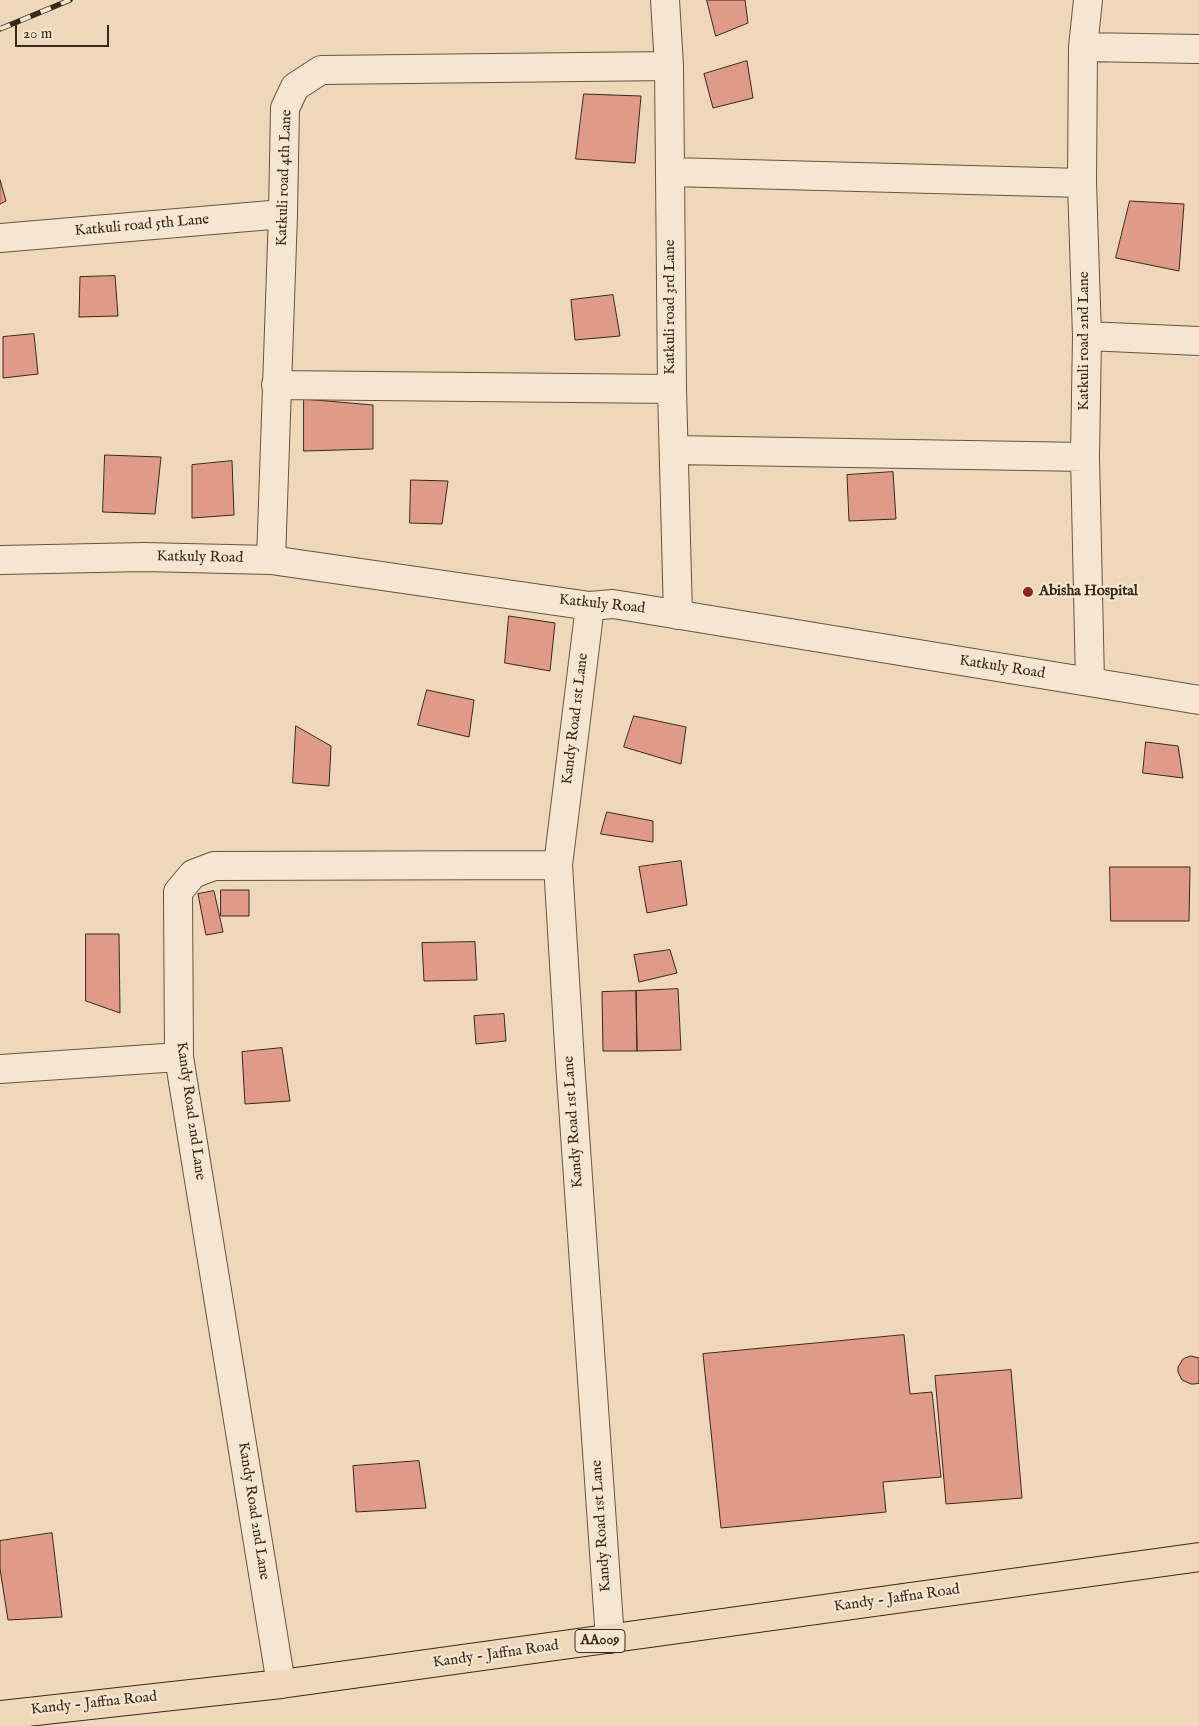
<!DOCTYPE html>
<style>
body{margin:0}
#map{position:relative;width:1199px;height:1726px;overflow:hidden;background:#efd8b9;font-family:"IM FELL English",serif}
canvas{display:block}
.scale{position:absolute;left:15px;top:25px;width:94px;height:22px;box-sizing:border-box;border:2px solid #3a2918;border-top:0;padding-left:6px;font-size:15px;line-height:18px;white-space:nowrap;color:#3a2918;-webkit-text-stroke:4px #f5e6d2;paint-order:stroke}
</style>
<div id="map">
<canvas width="1199" height="1726"></canvas>
<div class="scale">20 m</div>
</div>
<script>
const g = document.querySelector('canvas').getContext('2d');
g.lineJoin = 'round';
function paint(path, color) {
  g.fillStyle = color;
  g.fill(path, 'evenodd');
}
function stroke(path, color, width, dash) {
  g.strokeStyle = color;
  g.lineWidth = width;
  g.lineCap = dash ? 'butt' : 'round';
  g.setLineDash(dash || []);
  g.stroke(path);
}
function label(font, color, halo, rows, align = 'center') {
  g.font = font + ' "IM FELL English",serif';
  g.lineWidth = 4.5;
  g.setLineDash([]);
  g.textBaseline = 'middle';
  g.strokeStyle = halo;
  g.fillStyle = color;
  for (const [text, x, y, turn = 0] of rows) {
    g.save();
    g.translate(x, y);
    g.rotate((+turn || 0) * Math.PI / 180);
    g.textAlign = isNaN(turn) ? turn : align;
    if (halo) g.strokeText(text, 0, 0);
    g.fillText(text, 0, 0);
    g.restore();
  }
}
const building = new Path2D(`
 M707,0h38l3,23 -32,13z
 M747,61l6,37 -40,10 -9,-34z
 M584,94l57,2 -6,67 -59,-4z
 M0,180l6,21 -6,3z
 M1130,201l54,3 -5,67 -63,-13z
 M115,276l3,40 -39,1 1,-40z
 M613,295l7,41 -45,4 -4,-40z
 M34,334l4,40 -35,4v-41z
 M304,399l69,6v44l-69,2z
 M105,455l56,2 -6,57 -52,-2z
 M232,461l2,54 -42,3v-53z
 M893,472l3,47 -47,2 -2,-46z
 M411,480l37,1 -6,43 -32,-1z
 M509,616l46,7 -5,48 -45,-8z
 M427,690l47,10 -5,37 -51,-12z
 M634,716l52,11 -5,37 -57,-17z
 M296,726l35,20 -2,40 -36,-3z
 M1146,742l32,4 5,32 -40,-5z
 M607,812l46,9v21l-52,-8z
 M681,861l6,44 -40,8 -8,-46z
 M1110,867h80l-1,54h-78z
 M221,890h28v26h-28z
 M214,891l9,41 -17,3 -8,-41z
 M86,934h33l1,79 -34,-12z
 M475,942l2,38 -53,1 -2,-38z
 M670,950l7,23 -38,9 -5,-27z
 M678,989l3,61 -44,1 -1,-60z
 M636,991l1,60h-34l-1,-59z
 M504,1014l2,27 -30,3 -2,-28z
 M282,1048l8,53 -45,3 -3,-52z
 M904,1335l6,59 22,-2 9,85 -58,5 3,30 -165,16 -18,-174z
 M1191,1356l8,2v25l-4,1h-4l-9,-4 -4,-8v-5l5,-8z
 M1011,1370l11,128 -76,6 -11,-128z
 M419,1461l7,47 -70,4 -3,-46z
 M52,1533l10,84 -54,3 -8,-51v-28z`);
paint(building, '#df9a88');
stroke(building, '#3a2918', 1);
const street = new Path2D(`
 M665,0l4,66 3,323 6,226
 M1088,0l-5,47 -1,136 5,153 -2,121 5,225
 M1083,47l116,2
 M671,172l411,11
 M0,238l283,-24
 M1087,336l112,5
 M276,385l396,4
 M674,450l411,7
 M0,560l144,-3 127,3 319,46 23,-2 586,96
 M271,560l12,-346 2,-106 10,-21 26,-17 348,-4
 M590,606l-32,259 12,197 40,577
 M0,1069l179,-12
 M281,1684l-102,-627 -1,-165 15,-18 21,-8 344,-1`);
const highway = new Path2D(`
 M0,1715l281,-31 918,-127`);
stroke(street, '#675540', 30);
stroke(highway, '#3a2918', 30);
stroke(street, '#f5e6d2', 28);
stroke(highway, '#efd8b9', 28);
const rail = new Path2D(`
 M0,29l70,-29`);
stroke(rail, '#3a2918', 5.5);
stroke(rail, '#f5e6d2', 4, [11]);
for (const [x, y, r, color] of [
 [1028,592,6,"#8f2418"]
]) {
  const dot = new Path2D();
  dot.arc(x, y, r, 0, 2 * Math.PI);
  g.fillStyle = color;
  g.fill(dot);
  stroke(dot, '#f5e6d2', 2);
}
for (const [x, y, w] of [
 [600,1641,50]
]) {
  const box = new Path2D();
  box.roundRect(x - w / 2, y - 11.5, w, 23, 4);
  g.fillStyle = '#f5e6d2';
  g.fill(box);
  stroke(box, '#3a2918', 1);
}
label('bold 14px', '#3a2918', null, [
 ["AA009",600,1641]
]);
label('15px', '#3a2918', '#f5e6d2', [
 ["Katkuli road 4th Lane",285,178,-88],
 ["Katkuli road 5th Lane",142,226,-5],
 ["Katkuli road 3rd Lane",671,307,-90],
 ["Katkuli road 2nd Lane",1085,341,-90],
 ["Katkuly Road",200,558,1],
 ["Katkuly Road",602,605,6],
 ["Katkuly Road",1002,668,9],
 ["Kandy Road 1st Lane",576,719,-83],
 ["Kandy Road 2nd Lane",190,1111,82],
 ["Kandy Road 1st Lane",574,1122,-94],
 ["Kandy Road 2nd Lane",253,1511,81],
 ["Kandy Road 1st Lane",602,1526,-94],
 ["Kandy - Jaffna Road",897,1599,-8],
 ["Kandy - Jaffna Road",496,1655,-8],
 ["Kandy - Jaffna Road",94,1704,-6]
]);
label('bold 15px', '#3a2918', '#f5e6d2', [
 ["Abisha Hospital",1039,592]
], 'left');
</script>
